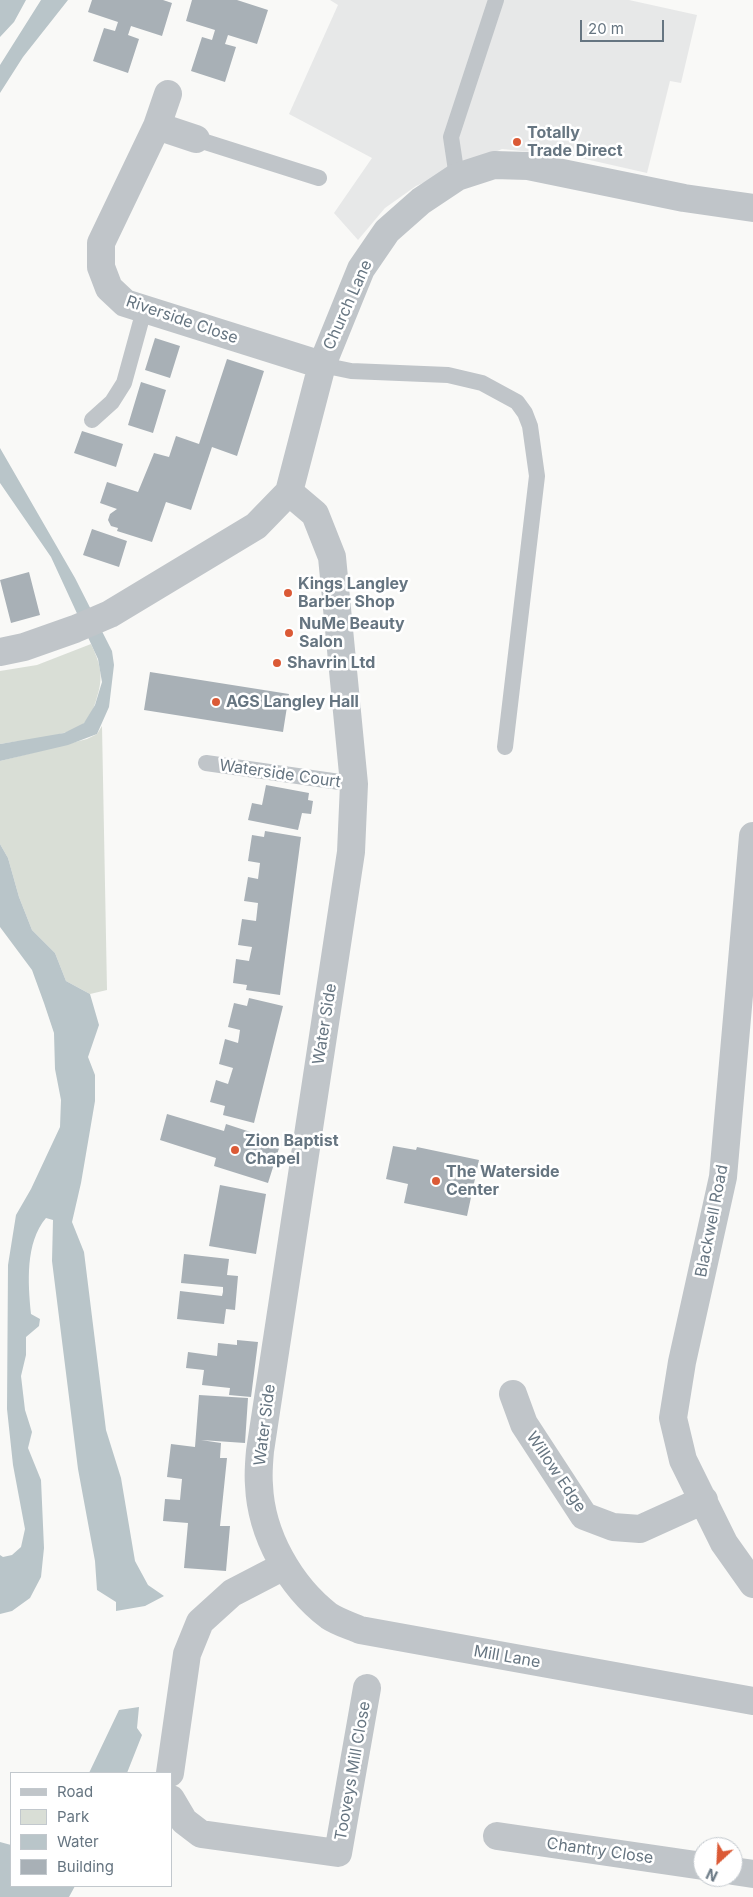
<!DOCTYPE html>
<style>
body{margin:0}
#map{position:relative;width:753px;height:1897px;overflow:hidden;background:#f9f9f7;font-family:Inter,sans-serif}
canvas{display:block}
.legend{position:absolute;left:10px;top:1772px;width:162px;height:115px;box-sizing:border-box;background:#fff;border:1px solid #c2c8cd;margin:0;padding:6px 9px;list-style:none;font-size:15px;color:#667581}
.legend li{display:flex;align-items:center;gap:10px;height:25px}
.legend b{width:25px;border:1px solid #c2c8cd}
.north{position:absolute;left:693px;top:1837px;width:50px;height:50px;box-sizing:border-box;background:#fff;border:1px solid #c2c8cd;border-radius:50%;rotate:205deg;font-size:14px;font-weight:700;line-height:20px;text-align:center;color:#667581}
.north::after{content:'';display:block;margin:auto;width:18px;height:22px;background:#db5a36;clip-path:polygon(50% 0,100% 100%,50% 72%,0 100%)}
.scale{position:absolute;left:580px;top:20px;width:84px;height:22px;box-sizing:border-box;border:2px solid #667581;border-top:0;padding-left:6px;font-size:15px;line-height:18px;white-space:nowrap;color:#667581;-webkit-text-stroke:4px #fff;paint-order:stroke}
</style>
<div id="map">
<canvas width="753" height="1897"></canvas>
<ul class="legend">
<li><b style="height:6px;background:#c0c5c9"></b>Road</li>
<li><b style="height:14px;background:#d9ded6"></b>Park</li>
<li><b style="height:14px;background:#b9c5c9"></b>Water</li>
<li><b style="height:14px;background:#a8b0b6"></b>Building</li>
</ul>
<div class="north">N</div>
<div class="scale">20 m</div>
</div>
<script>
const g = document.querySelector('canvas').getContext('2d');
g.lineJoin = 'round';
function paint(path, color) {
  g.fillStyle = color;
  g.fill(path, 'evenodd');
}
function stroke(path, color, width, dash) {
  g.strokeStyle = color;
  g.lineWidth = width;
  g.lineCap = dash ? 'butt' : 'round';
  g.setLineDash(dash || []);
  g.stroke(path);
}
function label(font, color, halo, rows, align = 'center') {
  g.font = font + ' Inter,sans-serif';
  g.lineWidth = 5;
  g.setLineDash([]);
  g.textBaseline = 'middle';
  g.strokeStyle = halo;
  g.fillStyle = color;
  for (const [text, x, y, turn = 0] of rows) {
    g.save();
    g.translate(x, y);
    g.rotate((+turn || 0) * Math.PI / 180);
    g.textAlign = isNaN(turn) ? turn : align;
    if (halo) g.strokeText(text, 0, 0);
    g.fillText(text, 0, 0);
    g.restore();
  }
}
paint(new Path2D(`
 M330,0h299l68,15 -16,68 -11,-2 -23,92 -75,-17 -70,-7 -86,37 -31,22 -27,32 -24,-27 38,-55 -83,-44 49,-109z`), '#e7e8e8');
paint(new Path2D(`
 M91,644c9,19 13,32 6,53 -2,8 -7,22 -14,27 -19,14 -60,16 -83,20v-73l37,-6z
 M102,726l5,264 -17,4 -24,-13 -11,-28 -23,-23 -13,-33 -11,-39 -8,-14v-83l87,-22 10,-5z`), '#d9ded6');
paint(new Path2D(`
 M0,0h26l-12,22 -14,15z
 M41,0h27l-45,57 -23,36v-28z
 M0,448l75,130 37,73 2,14 -5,42 -12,27 -29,11 -68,16v-17l64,-11 20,-10 11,-18 7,-23 -4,-23 -47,-102 -51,-74z
 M0,844l8,14 11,39 13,33 23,23 11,28 24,13 9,31 -11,32 7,18v26l-14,82 -9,39 12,30 22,178 15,48 14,83 13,24 16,11 -19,10 -29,5v-9l-19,-12 -2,-29 -17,-92 -26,-208 1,-41 -7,-2c-21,25 -18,65 -15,96l9,5 -1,7 -13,11v18l-5,21 4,34 7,22 -4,16 13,32 3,68 -3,29 -11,21 -18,13 -12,3v-59l3,2 9,-2 9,-8 4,-18 -12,-64 -6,-56 1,-144 8,-50 15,-26 29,-62 1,-27 -6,-31 -1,-36 -10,-30 -12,-33 -32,-43z
 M139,1707l-2,21 5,7 -15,38h-38l30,-63z
 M0,1842l11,3v41h64l-6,11h-69z`), '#b9c5c9');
paint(new Path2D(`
 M92,0h71l9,3 -10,33 -31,-10 -3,9 11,4 -11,34 -35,-12 11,-33 11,3 3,-9 -30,-10z
 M192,0h45l31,10 -11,34 -29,-9 -3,9 11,3 -11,35 -34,-11 11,-34 10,3 3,-10 -29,-9z
 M155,338l25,8 -10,32 -25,-8z
 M227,359l37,12 -27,85 -25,-9 -21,63 -25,-8 -14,40 -35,-11 1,-3 -7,-2 -3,-6 2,-6 7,-5 -17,-6 7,-21 31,10 16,-39 15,4 7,-21 23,8z
 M141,382l25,8 -13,43 -25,-8z
 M82,431l41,13 -7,23 -42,-14z
 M92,529l35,12 -8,26 -36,-12z
 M29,572l11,43 -29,8 -11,-43z
 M150,672l139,22 -6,38 -139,-22z
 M266,785l43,8 -1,7 5,1 -2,13 -9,-1 -4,17 -50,-10 4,-17 10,2z
 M265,831l36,6 -21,158 -34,-5 1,-5 -14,-2 3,-24 13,2 3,-14 -14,-2 4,-26 14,2 2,-18 -14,-2 4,-24 10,2 2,-16 -12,-2 4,-26 12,2z
 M249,998l34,8 -29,117 -31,-8 2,-9 -15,-4 6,-22 12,4 5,-16 -14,-4 6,-25 13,4 1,-6 1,-7 -12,-3 6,-24 13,3z
 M167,1114l57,17 2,-7 55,18 -13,41 -54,-17 2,-8 -56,-18z
 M393,1146l23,4 1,-3 62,13 -12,56 -63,-13 4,-19 -22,-5z
 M220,1185l46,9 -10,60 -47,-8z
 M184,1254l45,5 -2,16 11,1 -3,34 -9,-1 -2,15 -47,-5 3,-28 42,5 1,-4v-5l-42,-4z
 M237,1340l21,2 -7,55 -22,-2 1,-7 -28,-3 2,-15 -18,-2 2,-16 29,4 1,-13 19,2z
 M199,1395l49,3 -3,45 -44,-3 20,3 -1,15h7l-7,68h10l-4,45 -42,-3 4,-45 -25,-2 2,-22 15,1 2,-21 -15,-2 4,-33 24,3z`), '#a8b0b6');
stroke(new Path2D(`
 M196,139l123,39
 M457,177l-6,-40 45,-137
 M322,365l29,6 97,4 34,8 35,19 8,11 5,13 7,50 -32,271
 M92,420l20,-18 12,-19 20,-73
 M206,763l148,21`), '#c0c5c9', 16);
stroke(new Path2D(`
 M157,126l11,-32
 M196,139l-39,-13 -56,117v24l8,21 16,15 197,62
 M289,492l26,22 17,43 22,227 -3,68 -91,599c-1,11 -2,23 -1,34 2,50 31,101 70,131 9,6 22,10 31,14l393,71
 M0,652l24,-5 51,-18 35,-15 146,-88 33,-34 33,-127 39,-96 26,-38 34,-30 36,-24 37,-12 34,1 156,32 69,10
 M753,836l-30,341 -41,185 -9,56 10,42 41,83 29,41
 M513,1394l11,30 60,92 29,11 27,2 64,-29
 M170,1773l17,-119 13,-32 32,-29 52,-27
 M171,1799l13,22 17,13 137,19 29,-165
 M497,1836l206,30
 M733,1871l20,3`), '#c0c5c9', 28);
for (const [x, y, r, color] of [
 [517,142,5,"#db5a36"],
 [288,593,5,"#db5a36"],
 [289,633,5,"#db5a36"],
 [277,663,5,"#db5a36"],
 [216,702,5,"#db5a36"],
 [235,1150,5,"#db5a36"],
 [436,1181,5,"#db5a36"]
]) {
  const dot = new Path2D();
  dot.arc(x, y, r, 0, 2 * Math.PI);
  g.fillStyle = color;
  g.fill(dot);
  stroke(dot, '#fff', 2);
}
label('bold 16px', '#667581', '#fff', [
 ["Totally",527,133],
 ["Trade Direct",527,151],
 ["Kings Langley",298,584],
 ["Barber Shop",298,602],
 ["NuMe Beauty",299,624],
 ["Salon",299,642],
 ["Shavrin Ltd",287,663],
 ["AGS Langley Hall",226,702],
 ["Zion Baptist",245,1141],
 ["Chapel",245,1159],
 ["The Waterside",446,1172],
 ["Center",446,1190]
], 'left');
label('16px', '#667581', '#fff', [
 ["Church Lane",348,305,-66],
 ["Riverside Close",182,320,19],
 ["Waterside Court",280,774,8],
 ["Water Side",325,1024,-81],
 ["Blackwell Road",712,1221,-79],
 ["Water Side",265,1425,-83],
 ["Willow Edge",556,1472,56],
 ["Mill Lane",507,1657,10],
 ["Tooveys Mill Close",353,1771,-80],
 ["Chantry Close",600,1851,8]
]);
</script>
